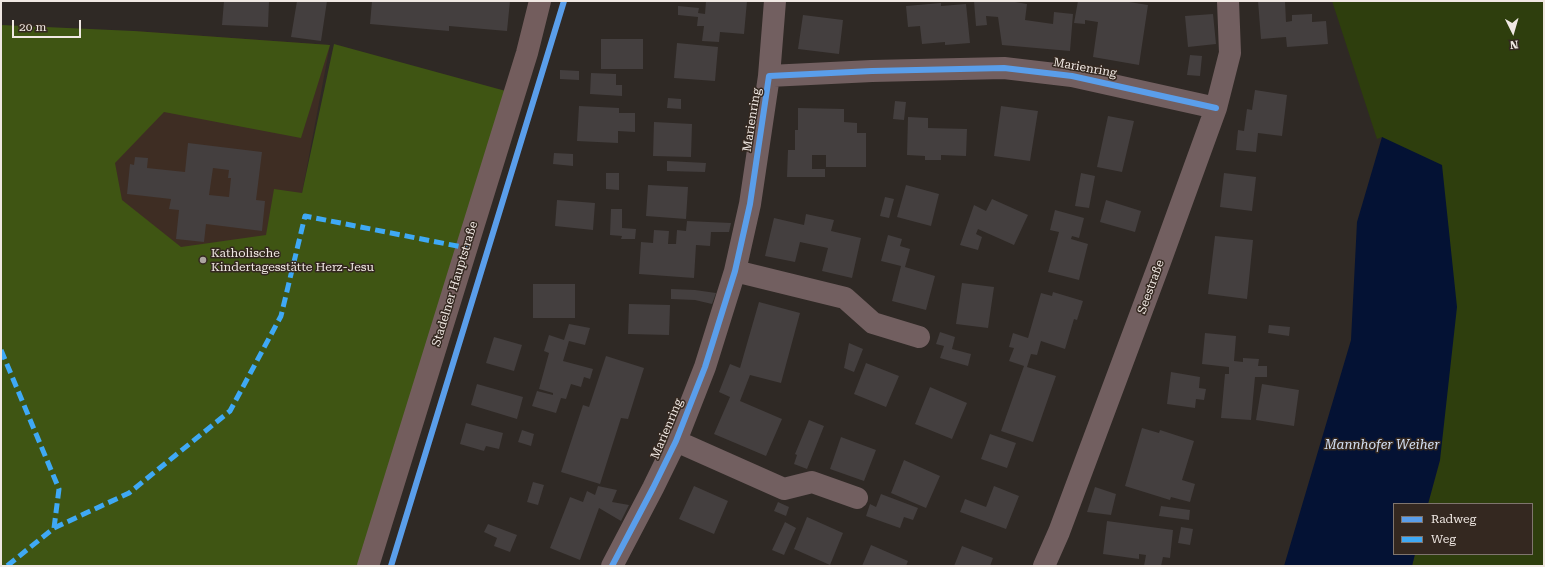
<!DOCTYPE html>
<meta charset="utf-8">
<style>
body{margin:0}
#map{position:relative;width:1545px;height:567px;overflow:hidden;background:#2f2925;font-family:"Roboto Serif",serif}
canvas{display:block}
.frame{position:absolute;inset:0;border:2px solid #f0e8e3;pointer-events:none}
.legend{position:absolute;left:1393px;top:503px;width:140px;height:52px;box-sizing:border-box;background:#342820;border:1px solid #7f756e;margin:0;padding:5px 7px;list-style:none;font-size:12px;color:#f0e8e3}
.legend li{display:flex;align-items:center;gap:8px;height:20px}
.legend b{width:20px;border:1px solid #7f756e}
.north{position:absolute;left:1493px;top:12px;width:40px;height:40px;-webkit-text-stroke:3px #342820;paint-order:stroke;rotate:175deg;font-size:11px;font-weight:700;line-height:16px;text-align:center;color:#f0e8e3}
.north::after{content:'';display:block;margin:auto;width:14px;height:18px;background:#f0e8e3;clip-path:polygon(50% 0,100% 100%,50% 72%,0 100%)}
.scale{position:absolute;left:12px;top:20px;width:69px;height:18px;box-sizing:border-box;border:2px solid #f0e8e3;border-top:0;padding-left:5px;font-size:12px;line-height:14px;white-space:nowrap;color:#f0e8e3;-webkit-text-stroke:3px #342820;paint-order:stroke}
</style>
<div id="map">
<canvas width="1545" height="567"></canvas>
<div class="frame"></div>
<ul class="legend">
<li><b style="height:5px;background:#5a9eea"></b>Radweg</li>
<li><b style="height:5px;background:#3fa9f5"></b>Weg</li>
</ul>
<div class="north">N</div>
<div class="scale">20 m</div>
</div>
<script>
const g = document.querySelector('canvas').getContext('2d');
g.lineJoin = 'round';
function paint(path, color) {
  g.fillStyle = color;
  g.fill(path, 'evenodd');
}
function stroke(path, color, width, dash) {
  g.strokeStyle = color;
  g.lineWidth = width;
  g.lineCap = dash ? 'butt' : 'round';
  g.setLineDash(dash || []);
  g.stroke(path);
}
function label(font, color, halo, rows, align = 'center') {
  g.font = font + ' "Roboto Serif",serif';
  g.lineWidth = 3;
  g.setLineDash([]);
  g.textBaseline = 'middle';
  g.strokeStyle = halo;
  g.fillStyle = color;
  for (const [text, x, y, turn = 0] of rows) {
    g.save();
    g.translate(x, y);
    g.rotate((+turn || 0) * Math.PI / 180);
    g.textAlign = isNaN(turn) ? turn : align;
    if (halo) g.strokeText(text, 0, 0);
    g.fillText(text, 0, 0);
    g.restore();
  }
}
paint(new Path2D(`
 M134,31l196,14 -28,148 -29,114 -170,-93z`), '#3e2d23');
paint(new Path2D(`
 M1332,1h212v565h-132l3,-12h117v-50h-104l12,-44 -58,-323 -5,2z`), '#2e3e0d');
paint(new Path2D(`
 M1,25l133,6 196,14 -29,93 -137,-26 -49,51 7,37 59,47 85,-12 8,-46 28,4 32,-149 179,49 -145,473h-367z`), '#3f5513');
paint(new Path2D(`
 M1382,137l60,28 15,142 -17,153 -12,44h-34v50h21l-3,12h-128l67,-226 6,-118z`), '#041234');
paint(new Path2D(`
 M224,1h45l-1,26 -46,-2z
 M297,1h30l-6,40 -30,-4z
 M372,1h138l-3,30 -58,-5v5l-79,-7z
 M706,1h41l-3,33 -24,-2 -1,10 -17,-1 2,-15h-7l1,-9 -20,-2v-9l21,2 -1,5 7,1z
 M974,1h35l18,3 -2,16 28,4 1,-12 19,2 -3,37 -68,-6 -4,-28 -12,-1 1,9 -11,1z
 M1078,1h45l25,4 -9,60 -46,-8 5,-35 -13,-2v4l-11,-1z
 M1258,1h27l1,21 6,-1v-6l20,-1v8l14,-1 2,23 -41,3 -1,-10 -25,2z
 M941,3v3l25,-2 4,39 -25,2v-3l-23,2 -2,-18 -12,1 -2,-21z
 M1213,14l3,30 -28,3 -3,-31z
 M803,15l40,5 -4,34 -41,-5z
 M601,39h42v30h-42z
 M677,43l41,4 -3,34 -41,-3z
 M1190,55l12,1 -2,20 -13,-1z
 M560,70l19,1v9l-19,-1z
 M591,73l25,1v11h6v11l-32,-2z
 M1255,90l32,5 -5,41 -24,-3 -2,19 -20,-2 2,-20 6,1 3,-22 5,1z
 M668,98l13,1v10l-14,-1z
 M895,101l11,1 -2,18 -11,-1z
 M579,106l40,2v5h16v19l-17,-1v12l-41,-2z
 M1001,106l37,5 -8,50 -36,-5z
 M798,108l46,1v13l13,1v10h9v34h-40v-12h-14v14h13v8h-38l1,-27h7v-20h3z
 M1108,116l26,5 -12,51 -25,-5z
 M908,117l20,1v10l39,1 -1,27 -25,-1v5h-16v-4l-18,-1z
 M654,122l38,2 -1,33 -38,-1z
 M188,143l74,9 -6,48 9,1 -3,30 -56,-7 -2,18 -28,-3 3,-29 -10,-1 2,-10 -44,-5 3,-30 4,1 1,-8 13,1 -1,10 38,4zM213,168l16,2 -1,8h3l-2,19 -20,-2z
 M554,153l19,1v12l-20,-2z
 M667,161l39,2 -1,9 -38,-1z
 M606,173h13v17l-13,-1z
 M1081,173l14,3 -6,32 -14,-2z
 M1224,173l32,4 -4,34 -32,-4z
 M648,185l40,2 -2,32 -40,-3z
 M906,185l33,9 -8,32 -34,-9z
 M885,197l9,2 -5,19 -9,-2z
 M992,199l36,16 -14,30 -36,-16 -2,5 6,3 -4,13 -18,-5 14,-40 12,6z
 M557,200l38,3 -2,27 -38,-4z
 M1106,200l35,11 -6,21 -35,-10z
 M611,209h11v19l14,1 -1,10h-14l1,-3 -12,-1z
 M1055,210l29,8 -5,20 -7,-2 -1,3 17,5 -9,36 -31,-8 11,-40 -9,-2z
 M806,214l28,6 -3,11 30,7 -9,40 -30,-7 6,-23 -28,-6 -5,20 -30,-6 9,-38 30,7z
 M687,221l44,2 -2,9h-18l-1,14 -14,-1 -2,33 -55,-4 2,-32 12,1 1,-13 15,1 -1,13h8l1,-14 9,1z
 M888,235l14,4 -2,7 10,3 -5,18 30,9 -9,34 -34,-9 9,-35 -20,-5z
 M1215,236l38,4 -6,59 -39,-5z
 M962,283l32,4 -6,41 -32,-4z
 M533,284h42v34h-42z
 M671,289l24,1 21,3 -4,11 -17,-4 -24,-1z
 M1053,292l30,9 -6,19 -3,-1 -9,30 -24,-8 -4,14 -6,-1 -4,13 29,9 -23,66 -32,-11 23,-65 -15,-5 5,-13 -5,-1 4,-14 15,5 13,-45 11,3z
 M759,302l41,11 -19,70 -31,-8 -10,26 42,18 -16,37 -52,-22 16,-37 -11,-5 11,-28 10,4z
 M629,304l41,1 -1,30 -41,-1z
 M569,324l21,4 -5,17 -16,-4 -6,20 30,8 -3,10 -6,-2 -3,10 -10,-3 -5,15 -5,-1 -5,15 -24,-7 5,-15 16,4v-2l-14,-4 10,-36 -5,-2 5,-16 15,5z
 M1269,325l21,2 -1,9 -21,-3z
 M940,332l15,5 -3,12 19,5 -3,12 -28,-8 4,-12 -8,-2z
 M1205,333l31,3 -2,25 9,1v-4l16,1 -1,7h9v11h-12l-4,43 -30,-2 4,-44h4v-7l-27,-3z
 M494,337l28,8 -8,26 -28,-8z
 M849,343l14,6 -9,23 -10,-4z
 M606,356l38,12 -16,51 -7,-1 -21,66 -39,-12 22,-67 6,2z
 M866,363l33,13 -13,31 -32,-13z
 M1171,372l29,5 -1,11 7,1 -2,11 -8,-1 -1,9 -28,-4z
 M477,384l46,13 -6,22 -46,-14z
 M1262,384l37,6 -5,36 -38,-6z
 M930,387l37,16 -15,36 -37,-15z
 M809,420l15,6 -17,43 -13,-5 3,-9 -2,-1z
 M466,423l37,10 -4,16 -13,-3 -2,5 -24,-7z
 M1142,428l17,5 1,-3 34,11 -12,39 13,4 -5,18 -19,-5 -1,3 -45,-14z
 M522,430l12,4 -3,12 -13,-4z
 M990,434l26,9 -9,25 -26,-9z
 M841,437l35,13 -12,31 -34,-12z
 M904,460l36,16 -14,32 -35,-15z
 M533,482l11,3 -6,20 -11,-3z
 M598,486l19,4 -5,12 17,3 -8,16 -22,-13 -19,52 -30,-12 20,-51 13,5 4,-11 8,4z
 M694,486l34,15 -14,33 -35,-15z
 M994,486l25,10 -13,33 -46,-17 5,-13 21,8z
 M1095,487l21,7 -5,21 -24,-3z
 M881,494l37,14 -5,12 -9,-3 -4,11 -34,-12 4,-12 6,3z
 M778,502l11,5 -3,9 -12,-5z
 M1161,506l29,4 -1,10 -30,-4z
 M807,517l36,16 -13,32 -36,-16z
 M1107,521l66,9 -3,28 -7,-1 -2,9h-17l2,-11 -7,-1v5l-36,-5z
 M785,522l11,6 -12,27 -12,-5z
 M488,524l29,11 -7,17 -16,-6 3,-8 -13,-6z
 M1181,527l12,2 -3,16 -12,-2z
 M871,545l37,16 -2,5h-44z
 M962,546l31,12 -3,8h-36z`), '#443f3f');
stroke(new Path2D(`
 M769,76l6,-75
 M735,271l110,27 28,25 46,14
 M676,441l108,48 28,-7 45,16
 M612,566l41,-78 23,-47 29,-74 30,-96 15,-67 19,-128 103,-5 132,-3 68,8 144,32
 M1044,566l15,-34 101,-270 56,-154 14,-55 -2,-52`), '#725f60', 22);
stroke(new Path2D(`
 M368,566l159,-513 13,-52`), '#735d5d', 22);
stroke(new Path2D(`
 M1,350l58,139 -5,39 -47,38
 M54,528l75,-35 101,-82 51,-95 24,-100 162,32`), '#3fa9f5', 5, [10, 5]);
stroke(new Path2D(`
 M391,566l173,-565
 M612,566l41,-78 23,-47 29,-74 30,-96 15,-67 19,-128 103,-5 132,-3 68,8 144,32`), '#5a9eea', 6);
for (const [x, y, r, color] of [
 [203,260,4,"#aca5a0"]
]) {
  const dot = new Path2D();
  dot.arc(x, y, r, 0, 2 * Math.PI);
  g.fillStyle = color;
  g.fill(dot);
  stroke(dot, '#342820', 1.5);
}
label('12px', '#f0e8e3', '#342820', [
 ["Marienring",1085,68,10],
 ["Marienring",752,120,-81],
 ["Stadelner Hauptstraße",455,284,-73],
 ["Seestraße",1151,287,-70],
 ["Marienring",667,429,-67]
]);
label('12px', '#f0e8e3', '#342820', [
 ["Katholische",211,253],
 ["Kindertagesstätte Herz-Jesu",211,267]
], 'left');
label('italic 13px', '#d4e1f6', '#342820', [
 ["Mannhofer Weiher",1382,445]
]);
</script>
